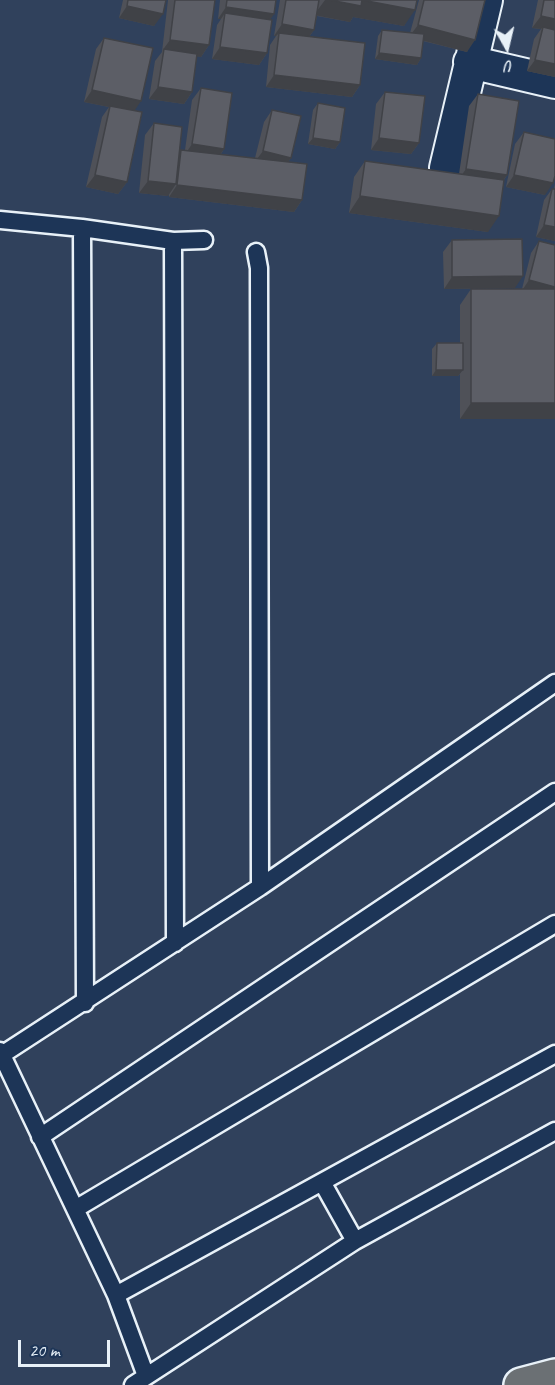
<!DOCTYPE html>
<style>
body{margin:0}
#map{position:relative;width:555px;height:1385px;overflow:hidden;background:#30415c;font-family:Caveat,sans-serif}
canvas{display:block}
.north{position:absolute;left:477px;top:18px;width:60px;height:60px;-webkit-text-stroke:4px #1d3557;paint-order:stroke;rotate:172deg;font-size:16px;font-weight:700;line-height:24px;text-align:center;color:#e8f1f8}
.north::after{content:'';display:block;margin:auto;width:21px;height:27px;background:#e8f1f8;clip-path:polygon(50% 0,100% 100%,50% 72%,0 100%)}
.scale{position:absolute;left:18px;top:1340px;width:92px;height:27px;box-sizing:border-box;border:3px solid #e8f1f8;border-top:0;padding-left:8px;font-size:18px;line-height:21px;white-space:nowrap;color:#e8f1f8;-webkit-text-stroke:4px #1d3557;paint-order:stroke}
</style>
<div id="map">
<canvas width="555" height="1385"></canvas>
<div class="north">U</div>
<div class="scale">20 m</div>
</div>
<script>
const g = document.querySelector('canvas').getContext('2d');
g.lineJoin = 'round';
function stroke(path, color, width, dash) {
  g.strokeStyle = color;
  g.lineWidth = width;
  g.lineCap = dash ? 'butt' : 'round';
  g.setLineDash(dash || []);
  g.stroke(path);
}
function paint(path, color) {
  g.fillStyle = color;
  g.fill(path, 'evenodd');
}
const lane = new Path2D(`
 M0,220l82,8 91,13 31,-1
 M82,228l3,775
 M173,241l2,702
 M256,252l3,16 1,619
 M0,1051l116,244 30,81
 M0,1056l260,-169 295,-204
 M40,1137l515,-345
 M322,1182l33,59
 M77,1208l478,-284
 M116,1295l439,-241
 M133,1385l222,-144 200,-110`);
const street = new Path2D(`
 M470,62l85,20
 M446,168l40,-168`);
const highway = new Path2D(`
 M521,1385l34,-9`);
stroke(lane, '#e8f1f8', 21);
stroke(street, '#e8f1f8', 36);
stroke(highway, '#e8f1f8', 38);
stroke(lane, '#1d3557', 16);
stroke(street, '#1d3557', 32);
stroke(highway, '#6b7074', 33);
paint(new Path2D(`
 M123,0h43l-12,26 -35,-8z
 M168,0h47l-6,45 -8,12 -4,-1 -5,36 -8,12 -35,-5 6,-38 7,-9z
 M220,0h56l-2,14 -4,5 -3,34 -8,12 -47,-6 5,-34 4,-6h-3z
 M280,0h137l-13,26 -51,-9 -3,5 -33,-6 -3,14 -5,7 51,48 -8,12 -86,-10 4,-42 6,-9h-2z
 M419,0h66l-18,52 -44,-11 -2,17 -4,7 -42,-6 3,-23 4,-6 28,3z
 M538,0h17v77l-28,-6 7,-32 7,-10 -9,-1z
 M104,38l30,73 -7,71 -9,12 -32,-7 16,-70 7,-10 -25,-5 12,-53z
 M201,88l23,61 -3,5 34,4 9,-36 8,-12 19,48 -3,4 14,38 -8,12 -125,-15v-4l-1,3 -29,-3 6,-58 9,-12 25,30 2,-3h4l7,-50z
 M385,92l34,51 -8,11 -40,-4 5,-46z
 M478,94l29,81 -3,5 -16,52 -139,-19 5,-36 11,-16 94,13 10,-68z
 M318,103l22,39 -5,7 -27,-5 5,-34z
 M524,132l21,63 -39,-8 9,-43z
 M555,184v57l-19,-4 8,-37 8,-11h2z
 M452,240l63,48 -71,1 -1,-37z
 M539,241l16,178h-95v-45l-2,2h-26v-27l5,-6h23v-38l11,-16h51l9,-36z`), '#4f5158');
paint(new Path2D(`
 M325,0h37l53,10 -11,16 -51,-9 -3,5 -36,-7z
 M127,6l36,8 -9,12 -35,-8z
 M226,7l48,7 -8,12 -41,-13 -4,6h-3z
 M541,16l14,3v13l-12,-5 -2,2 -9,-1z
 M282,24l32,6 -8,11 -27,-8 -3,3h-2z
 M418,25l57,15 -8,12 -58,-15z
 M170,40l39,5 -8,12 -38,-5 1,-3 -2,2z
 M220,47l47,6 -8,12 -47,-6z
 M379,53l42,5 -4,7 -42,-6z
 M535,60l20,4v13l-28,-6z
 M274,75l86,10 -8,12 -86,-10z
 M158,87l34,5 -8,12 -35,-5z
 M92,90l49,11 -8,12 -23,-7 -1,1 -25,-5z
 M313,138l27,4 -5,7 -27,-5z
 M379,138l40,5 -8,11 -40,-4z
 M192,144l32,5 -8,12 -32,-5z
 M263,151l28,7 -8,11 -29,-6z
 M466,169l41,6 -8,12 -41,-7z
 M95,175l32,7 -9,12 -32,-7z
 M514,175l39,8 -8,12 -39,-8z
 M148,181l28,3 -8,12 -29,-3z
 M177,185l125,15 -8,12 -125,-15z
 M360,196l139,20 -11,16 -139,-19z
 M544,225l11,2v14l-19,-4z
 M523,276l-8,12 -71,1 8,-12z
 M529,280l26,7v14l-34,-9z
 M436,370h27l-5,6h-26z
 M471,403h84v16h-95z`), '#404247');
const building = new Path2D(`
 M128,0h38l-3,14 -36,-8z
 M175,0h40l-6,45 -39,-5z
 M227,0h49l-2,14 -48,-7z
 M286,0h33l-5,30 -32,-6z
 M330,0h87l-2,10 -53,-10 -1,6z
 M424,0h61l-10,40 -57,-15z
 M544,0h11v19l-14,-3z
 M225,13l47,7 -5,33 -47,-6z
 M543,27l12,3v34l-20,-4z
 M382,30l42,4 -3,24 -42,-5z
 M279,33l86,10 -5,42 -86,-10z
 M104,38l49,10 -12,53 -49,-11z
 M164,49l33,5 -5,38 -34,-5z
 M201,88l31,5 -8,56 -32,-5z
 M385,92l40,4 -6,47 -40,-5z
 M478,94l41,7 -12,74 -41,-6z
 M318,103l27,5 -5,34 -27,-4z
 M110,106l32,6 -15,70 -32,-7z
 M272,110l29,6 -10,42 -28,-7z
 M154,123l28,4 -6,57 -28,-3z
 M524,132l31,7v37l-2,7 -39,-8z
 M181,150l126,14 -5,36 -125,-15z
 M365,161l139,19 -5,36 -139,-20z
 M552,189h3v38l-11,-2z
 M522,239l1,37 -71,1v-37z
 M539,241l16,4v42l-26,-7z
 M471,289h84v114h-84z
 M437,343h26v27h-27z`);
paint(building, '#5c5e66');
stroke(building, '#404247', 1.5);
</script>
